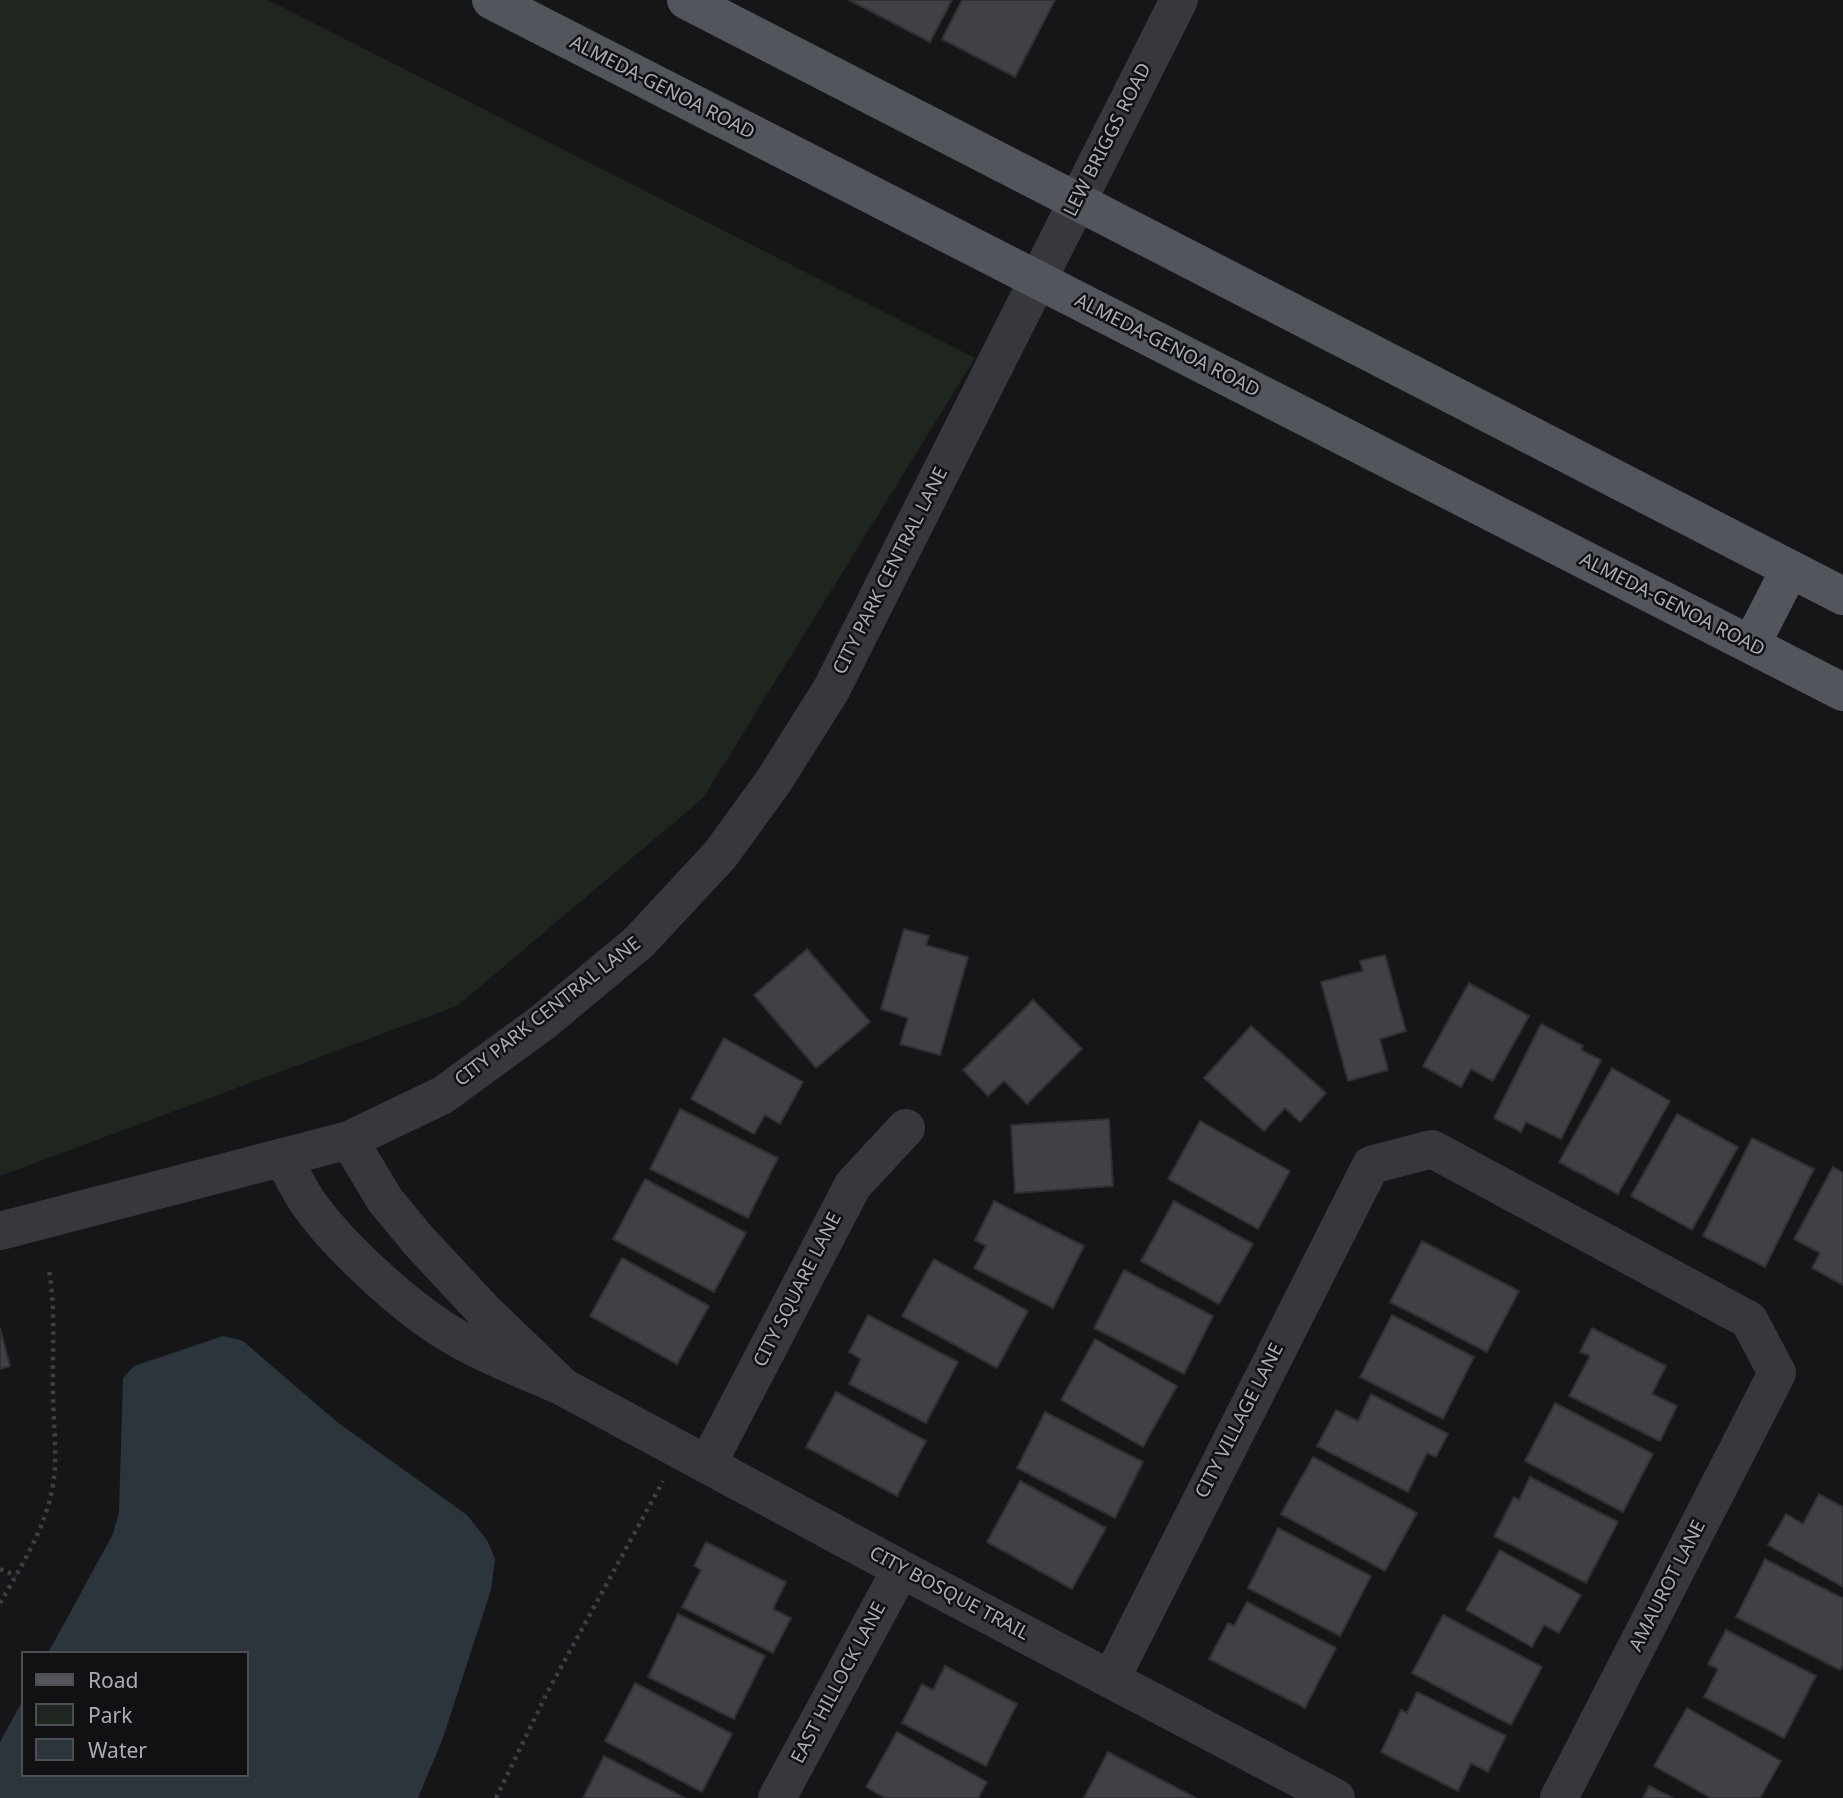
<!DOCTYPE html>
<style>
body{margin:0}
#map{position:relative;width:1843px;height:1798px;overflow:hidden;background:#161618;font-family:"Noto Sans",sans-serif}
canvas{display:block}
.legend{position:absolute;left:21px;top:1651px;width:228px;height:126px;box-sizing:border-box;background:#111113;border:2px solid #4d4f55;margin:0;padding:9px 12px;list-style:none;font-size:21px;color:#a8adb8}
.legend li{display:flex;align-items:center;gap:14px;height:35px}
.legend b{width:35px;border:2px solid #4d4f55}
</style>
<div id="map">
<canvas width="1843" height="1798"></canvas>
<ul class="legend">
<li><b style="height:9px;background:#53555c"></b>Road</li>
<li><b style="height:19px;background:#1e261f"></b>Park</li>
<li><b style="height:19px;background:#2c353c"></b>Water</li>
</ul>
</div>
<script>
const g = document.querySelector('canvas').getContext('2d');
g.lineJoin = 'round';
function paint(path, color) {
  g.fillStyle = color;
  g.fill(path, 'evenodd');
}
function stroke(path, color, width, dash) {
  g.strokeStyle = color;
  g.lineWidth = width;
  g.lineCap = dash ? 'butt' : 'round';
  g.setLineDash(dash || []);
  g.stroke(path);
}
function label(font, color, halo, rows, align = 'center') {
  g.font = font + ' "Noto Sans",sans-serif';
  g.lineWidth = 5;
  g.setLineDash([]);
  g.textBaseline = 'middle';
  g.strokeStyle = halo;
  g.fillStyle = color;
  for (const [text, x, y, turn = 0] of rows) {
    g.save();
    g.translate(x, y);
    g.rotate((+turn || 0) * Math.PI / 180);
    g.textAlign = isNaN(turn) ? turn : align;
    if (halo) g.strokeText(text, 0, 0);
    g.fillText(text, 0, 0);
    g.restore();
  }
}
paint(new Path2D(`
 M0,0h268l707,358 -272,440 -246,208 -457,170z`), '#1e261f');
paint(new Path2D(`
 M223,1336l20,5 94,81 130,93 20,25 8,19 -4,31 -48,148 -25,60h-418v-56l23,-42v75h224v-122h-199l65,-119 6,-22 4,-134 11,-12z`), '#2c353c');
const building = new Path2D(`
 M849,0h103l-22,42z
 M962,0h93l-40,77 -73,-38z
 M904,929l25,7 -3,9 42,12 -28,98 -40,-11 8,-26 -27,-9z
 M807,949l63,73 -54,46 -62,-73z
 M1385,955l21,76 -26,8 8,31 -40,11 -27,-99 42,-11 -3,-10z
 M1469,983l60,33 -36,65 -22,-12 -10,18 -38,-21z
 M1033,1000l49,49 -55,55 -23,-23 -16,15 -25,-26z
 M1541,1024l42,22 -2,4 20,10 -40,79 -35,-17 -5,10 -27,-14z
 M1251,1026l75,67 -26,29 -15,-14 -21,23 -60,-53z
 M724,1038l79,44 -23,42 -15,-9 -11,19 -63,-35z
 M1612,1068l58,33 -52,93 -59,-32z
 M680,1109l98,49 -30,60 -98,-49z
 M1677,1114l61,33 -46,83 -61,-34z
 M1109,1119l4,67 -98,7 -4,-68z
 M1200,1121l90,50 -32,58 -90,-50z
 M1752,1138l62,31 -49,98 -62,-31z
 M1833,1167l10,6v112l-31,-17 8,-15 -26,-14z
 M645,1179l101,54 -32,59 -101,-53z
 M994,1201l90,45 -31,62 -79,-40 12,-22 -11,-6z
 M1174,1201l79,43 -34,60 -78,-43z
 M1422,1241l97,50 -32,61 -97,-50z
 M622,1258l87,48 -32,58 -87,-48z
 M934,1259l94,52 -31,57 -95,-52z
 M1124,1270l89,46 -29,58 -90,-46z
 M868,1315l90,47 -32,61 -77,-39 12,-25 -12,-7z
 M1392,1315l82,42 -31,62 -83,-42z
 M0,1328l10,38 -10,3z
 M1592,1328l74,38 -14,28 25,12 -17,35 -91,-45 21,-40 -10,-4z
 M1095,1339l82,47 -34,61 -82,-47z
 M836,1392l90,49 -29,55 -91,-49z
 M1371,1394l77,40 -12,23 -9,-4 -19,39 -91,-46 19,-36 22,11z
 M1555,1403l98,51 -30,58 -98,-51z
 M1045,1412l98,50 -28,56 -98,-50z
 M1313,1457l104,56 -32,58 -104,-57z
 M1530,1477l88,45 -32,61 -92,-47 20,-39 5,3z
 M1020,1481l86,47 -34,61 -85,-47z
 M1819,1494l24,13v80l-75,-42 18,-31 17,10z
 M1278,1528l93,48 -31,60 -92,-48z
 M706,1542l80,40 -13,27 18,9 -18,35 -91,-46 19,-37 -7,-4z
 M1500,1550l81,45 -22,38 -15,-8 -12,22 -66,-37z
 M1765,1559l78,39v67l-3,5 -104,-53z
 M1247,1602l89,46 -31,60 -96,-49 19,-36 6,3z
 M678,1614l87,42 -31,63 -86,-42z
 M1443,1615l99,52 -31,58 -99,-52z
 M1726,1630l90,46 -32,62 -80,-41 14,-28 -10,-5z
 M945,1666l72,38 -31,62 -84,-43 20,-39 11,6z
 M635,1683l97,51 -30,58 -97,-51z
 M1417,1692l89,44 -18,36 -17,-9 -13,28 -77,-39 20,-42 6,3z
 M1687,1708l94,53 -21,37h-49l-57,-32z
 M897,1732l90,50 -9,16h-93l-19,-11z
 M1108,1752l88,46h-112z
 M604,1756l81,42h-102z
 M1649,1786l24,12h-30z`);
paint(building, '#404145');
stroke(building, '#303034', 2);
stroke(new Path2D(`
 M0,1569l16,7
 M0,1603c21,-36 46,-76 53,-118 5,-30 0,-61 0,-91 -1,-42 3,-83 -4,-124
 M496,1798l52,-107 115,-210`), '#3d3f44', 4.5, [3.5, 5]);
stroke(new Path2D(`
 M283,1157c8,16 16,33 26,47 29,41 91,98 133,125 37,24 81,40 121,58l-79,-76 -66,-71 -33,-40 -36,-60
 M0,1231l349,-91 94,-45 100,-73 96,-80 81,-87 53,-73 58,-92 348,-690
 M563,1387l338,182 435,229
 M707,1465l146,-280 53,-57
 M1111,1679l260,-514 61,-16 317,171 28,53 -218,425
 M777,1798l124,-229`), '#37383d', 38);
stroke(new Path2D(`
 M491,0l1352,692
 M686,0l1157,596
 M1751,645l39,-76`), '#53555c', 38);
label('19px', '#a8adb8', '#111113', [
 ["ALMEDA-GENOA ROAD",662,88,27],
 ["LEW BRIGGS ROAD",1108,140,-63],
 ["ALMEDA-GENOA ROAD",1167,346,27],
 ["CITY PARK CENTRAL LANE",891,571,-63],
 ["ALMEDA-GENOA ROAD",1672,605,27],
 ["CITY PARK CENTRAL LANE",548,1012,-38],
 ["CITY SQUARE LANE",798,1290,-63],
 ["CITY VILLAGE LANE",1240,1421,-63],
 ["AMAUROT LANE",1668,1586,-63],
 ["CITY BOSQUE TRAIL",949,1594,28],
 ["EAST HILLOCK LANE",839,1683,-62]
]);
</script>
